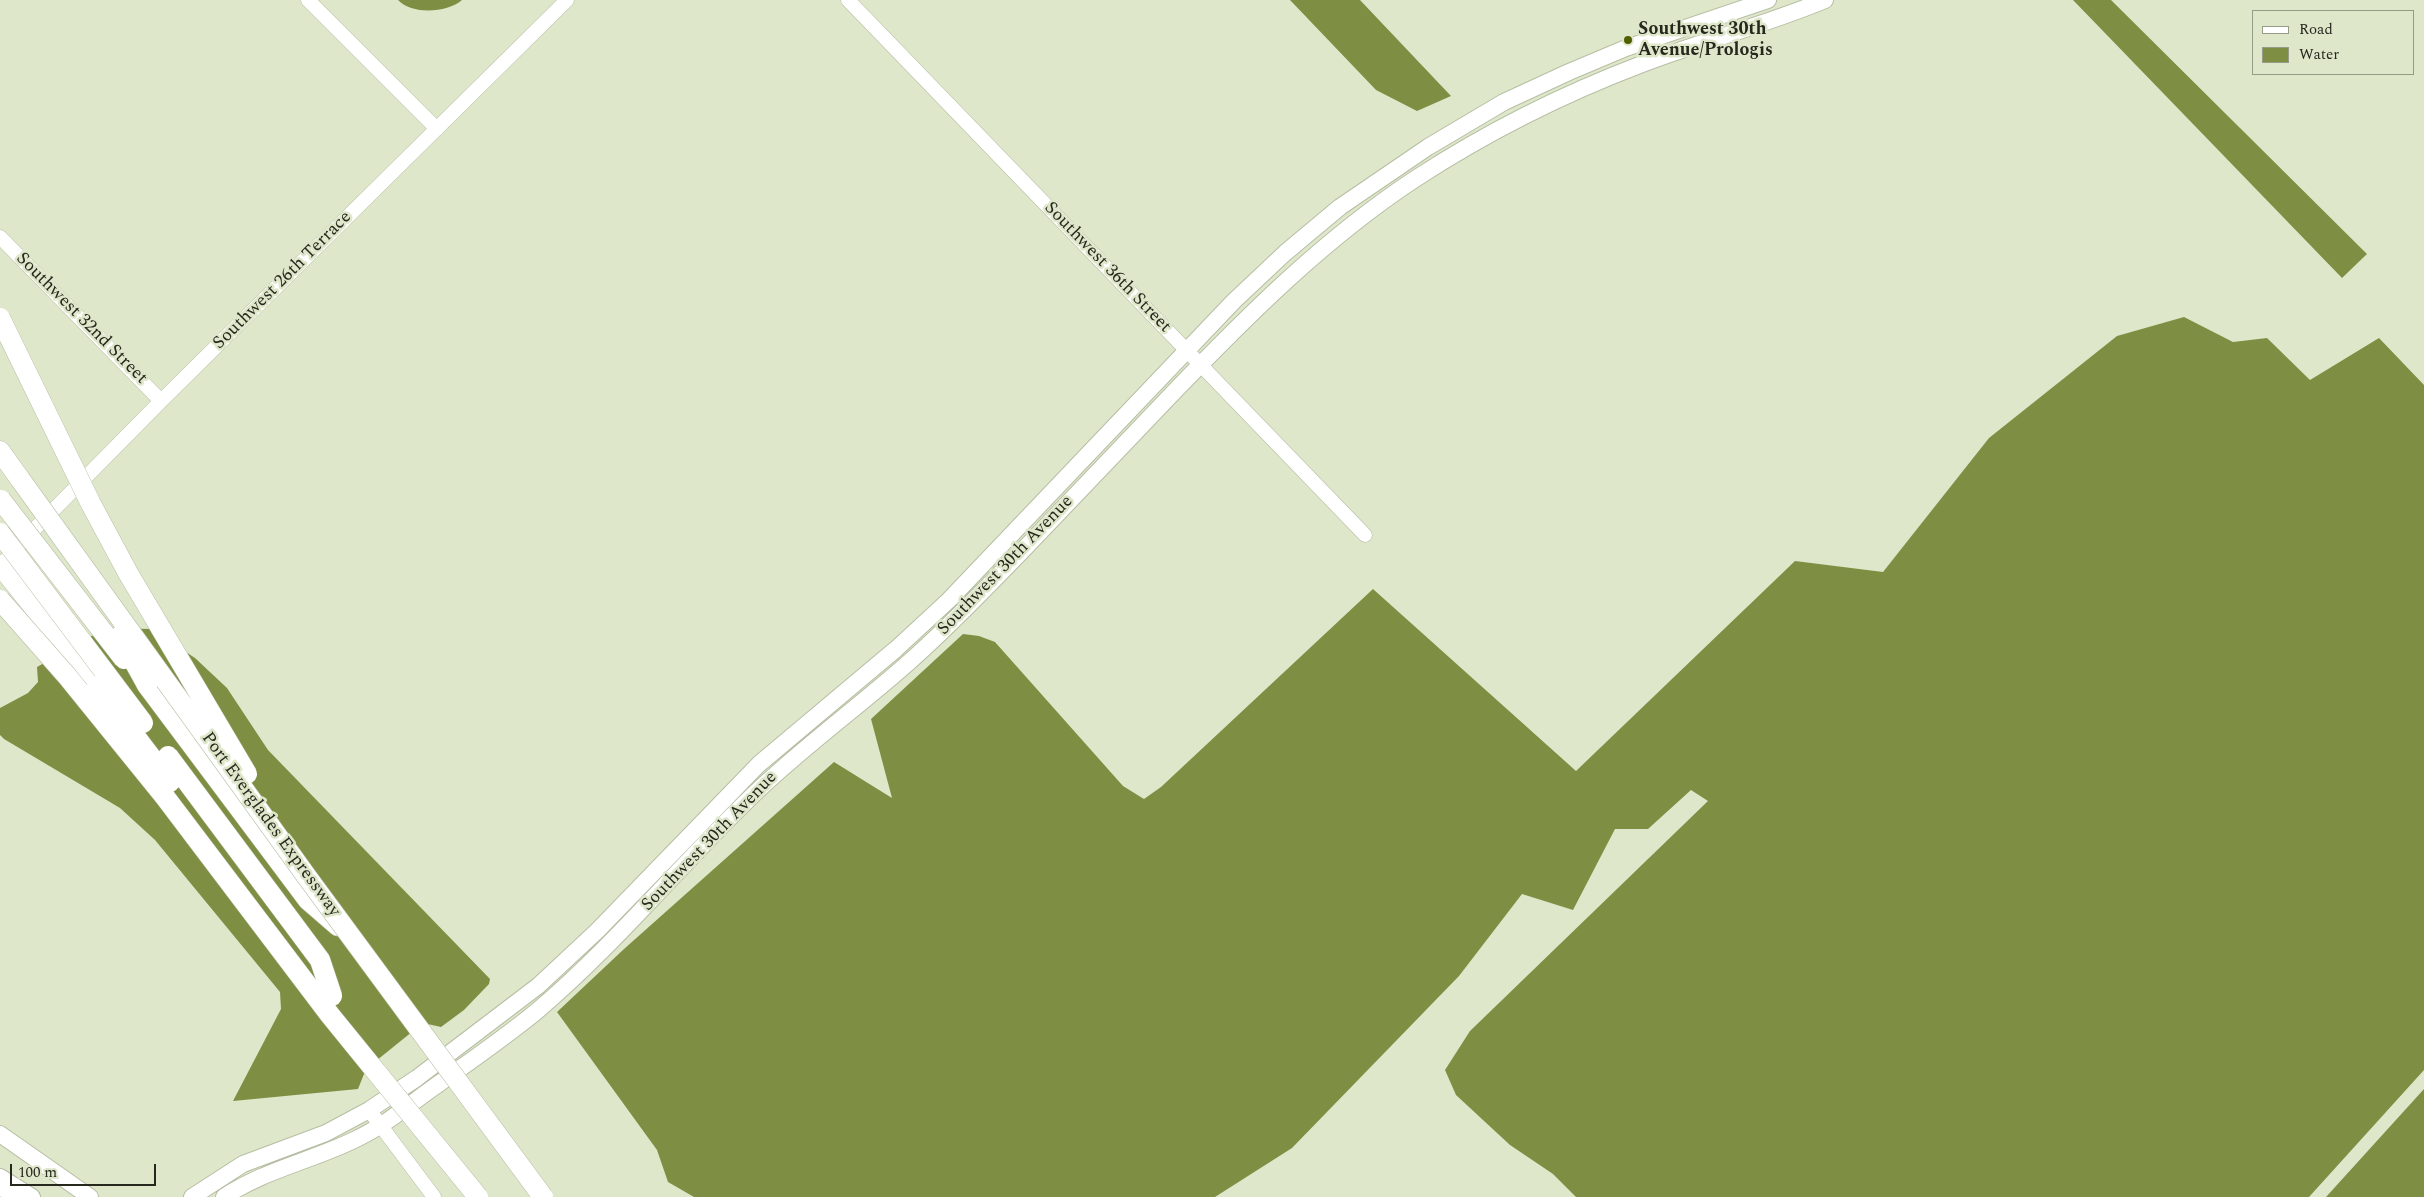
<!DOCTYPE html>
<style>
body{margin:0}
#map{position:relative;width:2424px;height:1197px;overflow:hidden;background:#dfe7cb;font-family:Spectral,serif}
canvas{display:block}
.legend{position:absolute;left:2252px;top:10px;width:162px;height:65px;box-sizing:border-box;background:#dfe7cb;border:1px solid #959b86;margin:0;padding:6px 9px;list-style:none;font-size:15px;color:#26281e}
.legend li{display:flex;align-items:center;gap:10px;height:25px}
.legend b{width:25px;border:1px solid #959b86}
.scale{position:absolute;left:10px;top:1164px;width:146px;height:22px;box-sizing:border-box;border:2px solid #26281e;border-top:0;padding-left:6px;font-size:15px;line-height:18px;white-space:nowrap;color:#26281e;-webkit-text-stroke:4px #dfe7cb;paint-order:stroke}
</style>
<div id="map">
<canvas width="2424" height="1197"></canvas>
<ul class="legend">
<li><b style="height:6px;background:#fff"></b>Road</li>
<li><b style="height:14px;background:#7e8f43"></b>Water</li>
</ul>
<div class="scale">100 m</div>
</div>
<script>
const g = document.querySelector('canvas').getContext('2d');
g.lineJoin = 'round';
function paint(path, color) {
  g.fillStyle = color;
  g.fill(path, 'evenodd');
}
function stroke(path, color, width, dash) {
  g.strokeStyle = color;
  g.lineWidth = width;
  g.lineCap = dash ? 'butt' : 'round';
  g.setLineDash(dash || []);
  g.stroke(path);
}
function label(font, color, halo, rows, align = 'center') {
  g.font = font + ' Spectral,serif';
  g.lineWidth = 5;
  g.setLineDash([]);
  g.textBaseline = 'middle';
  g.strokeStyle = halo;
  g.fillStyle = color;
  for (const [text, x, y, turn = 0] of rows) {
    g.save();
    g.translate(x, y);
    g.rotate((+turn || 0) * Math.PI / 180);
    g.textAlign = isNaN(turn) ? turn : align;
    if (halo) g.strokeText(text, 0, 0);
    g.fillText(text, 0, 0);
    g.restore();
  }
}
paint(new Path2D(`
 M398,0h64c-15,13 -50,15 -64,0z
 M1290,0h70l91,96 -34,15 -41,-21z
 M2073,0h38l256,254 -25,24z
 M2184,317l49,25 34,-4 43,42 69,-42 45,47v685l-115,127h-733l-23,-23 -43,-29 -54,-50 -11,-25 25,-39 238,-230 -17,-11 -43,39h-33l-42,81 -51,-16 -63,82 -167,172 -77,49h-521l-26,-15 -11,-32 -100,-138 67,-63 210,-187 58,36 -21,-79 92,-85 16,2 16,6 128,144 21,13 17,-12 212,-198 203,182 219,-210 88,11 106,-134 128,-102z
 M106,628l45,1 44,29 32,30 41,62 222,229 -1,5 -25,26 -23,17 -18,-4 -57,46 -8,20 -125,12 48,-92 -1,-17 -125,-152 -35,-32 -116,-69 -4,-4v-27l28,-15 10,-11 -1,-15z
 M2424,1089v108h-98z`), '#7e8f43');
const minor = new Path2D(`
 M308,0l129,129
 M848,0l517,535
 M0,237l161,164
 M8,556l153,-155 406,-401
 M369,1110l65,87
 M0,1188l15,9`);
const major = new Path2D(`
 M0,1134l90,63
 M0,1177l32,20
 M192,1197l51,-33 83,-31 43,-23 48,-32 121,-92 59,-55 162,-167 137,-115 53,-49 285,-299 51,-48 55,-46 88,-60 76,-45 65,-30 57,-24 142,-48
 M224,1197c40,-27 87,-36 130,-57 28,-13 51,-32 76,-50 36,-26 73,-51 107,-79 78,-66 142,-145 216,-216 49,-47 104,-87 155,-132 41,-36 78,-75 116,-114 49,-52 99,-103 148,-155 75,-78 152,-155 243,-215 72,-47 148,-85 227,-115 60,-23 123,-39 183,-64`);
const highway = new Path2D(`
 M0,451l20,28
 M0,565l97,121
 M147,685l161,215 30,26`);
stroke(minor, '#b6bea3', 15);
stroke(major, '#b6bea3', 18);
stroke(highway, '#b6bea3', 21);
stroke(minor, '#fff', 14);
stroke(major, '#fff', 16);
stroke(highway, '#fff', 20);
const highwayBridge = new Path2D(`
 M0,318l91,186 37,69 119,201
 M20,479l287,398 236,320
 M1,500l123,159
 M0,533l143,190
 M0,600l67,76 98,121 165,218 148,182
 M120,636l27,49
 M97,686l73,96
 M168,756l152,204 12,36`);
stroke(highwayBridge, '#b6bea3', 21, []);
stroke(highwayBridge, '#fff', 20);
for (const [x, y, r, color] of [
 [1628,40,5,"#505f01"]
]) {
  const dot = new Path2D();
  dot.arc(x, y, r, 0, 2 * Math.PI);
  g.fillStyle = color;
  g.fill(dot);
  stroke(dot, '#dfe7cb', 2);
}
label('bold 18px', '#26281e', '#dfe7cb', [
 ["Southwest 30th",1638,30],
 ["Avenue/Prologis",1638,51]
], 'left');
label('18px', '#26281e', '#dfe7cb', [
 ["Southwest 36th Street",1107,268,46],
 ["Southwest 26th Terrace",283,281,-45],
 ["Southwest 32nd Street",81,319,45],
 ["Southwest 30th Avenue",1006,566,-46],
 ["Port Everglades Expressway",270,825,54],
 ["Southwest 30th Avenue",710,842,-46]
]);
</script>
